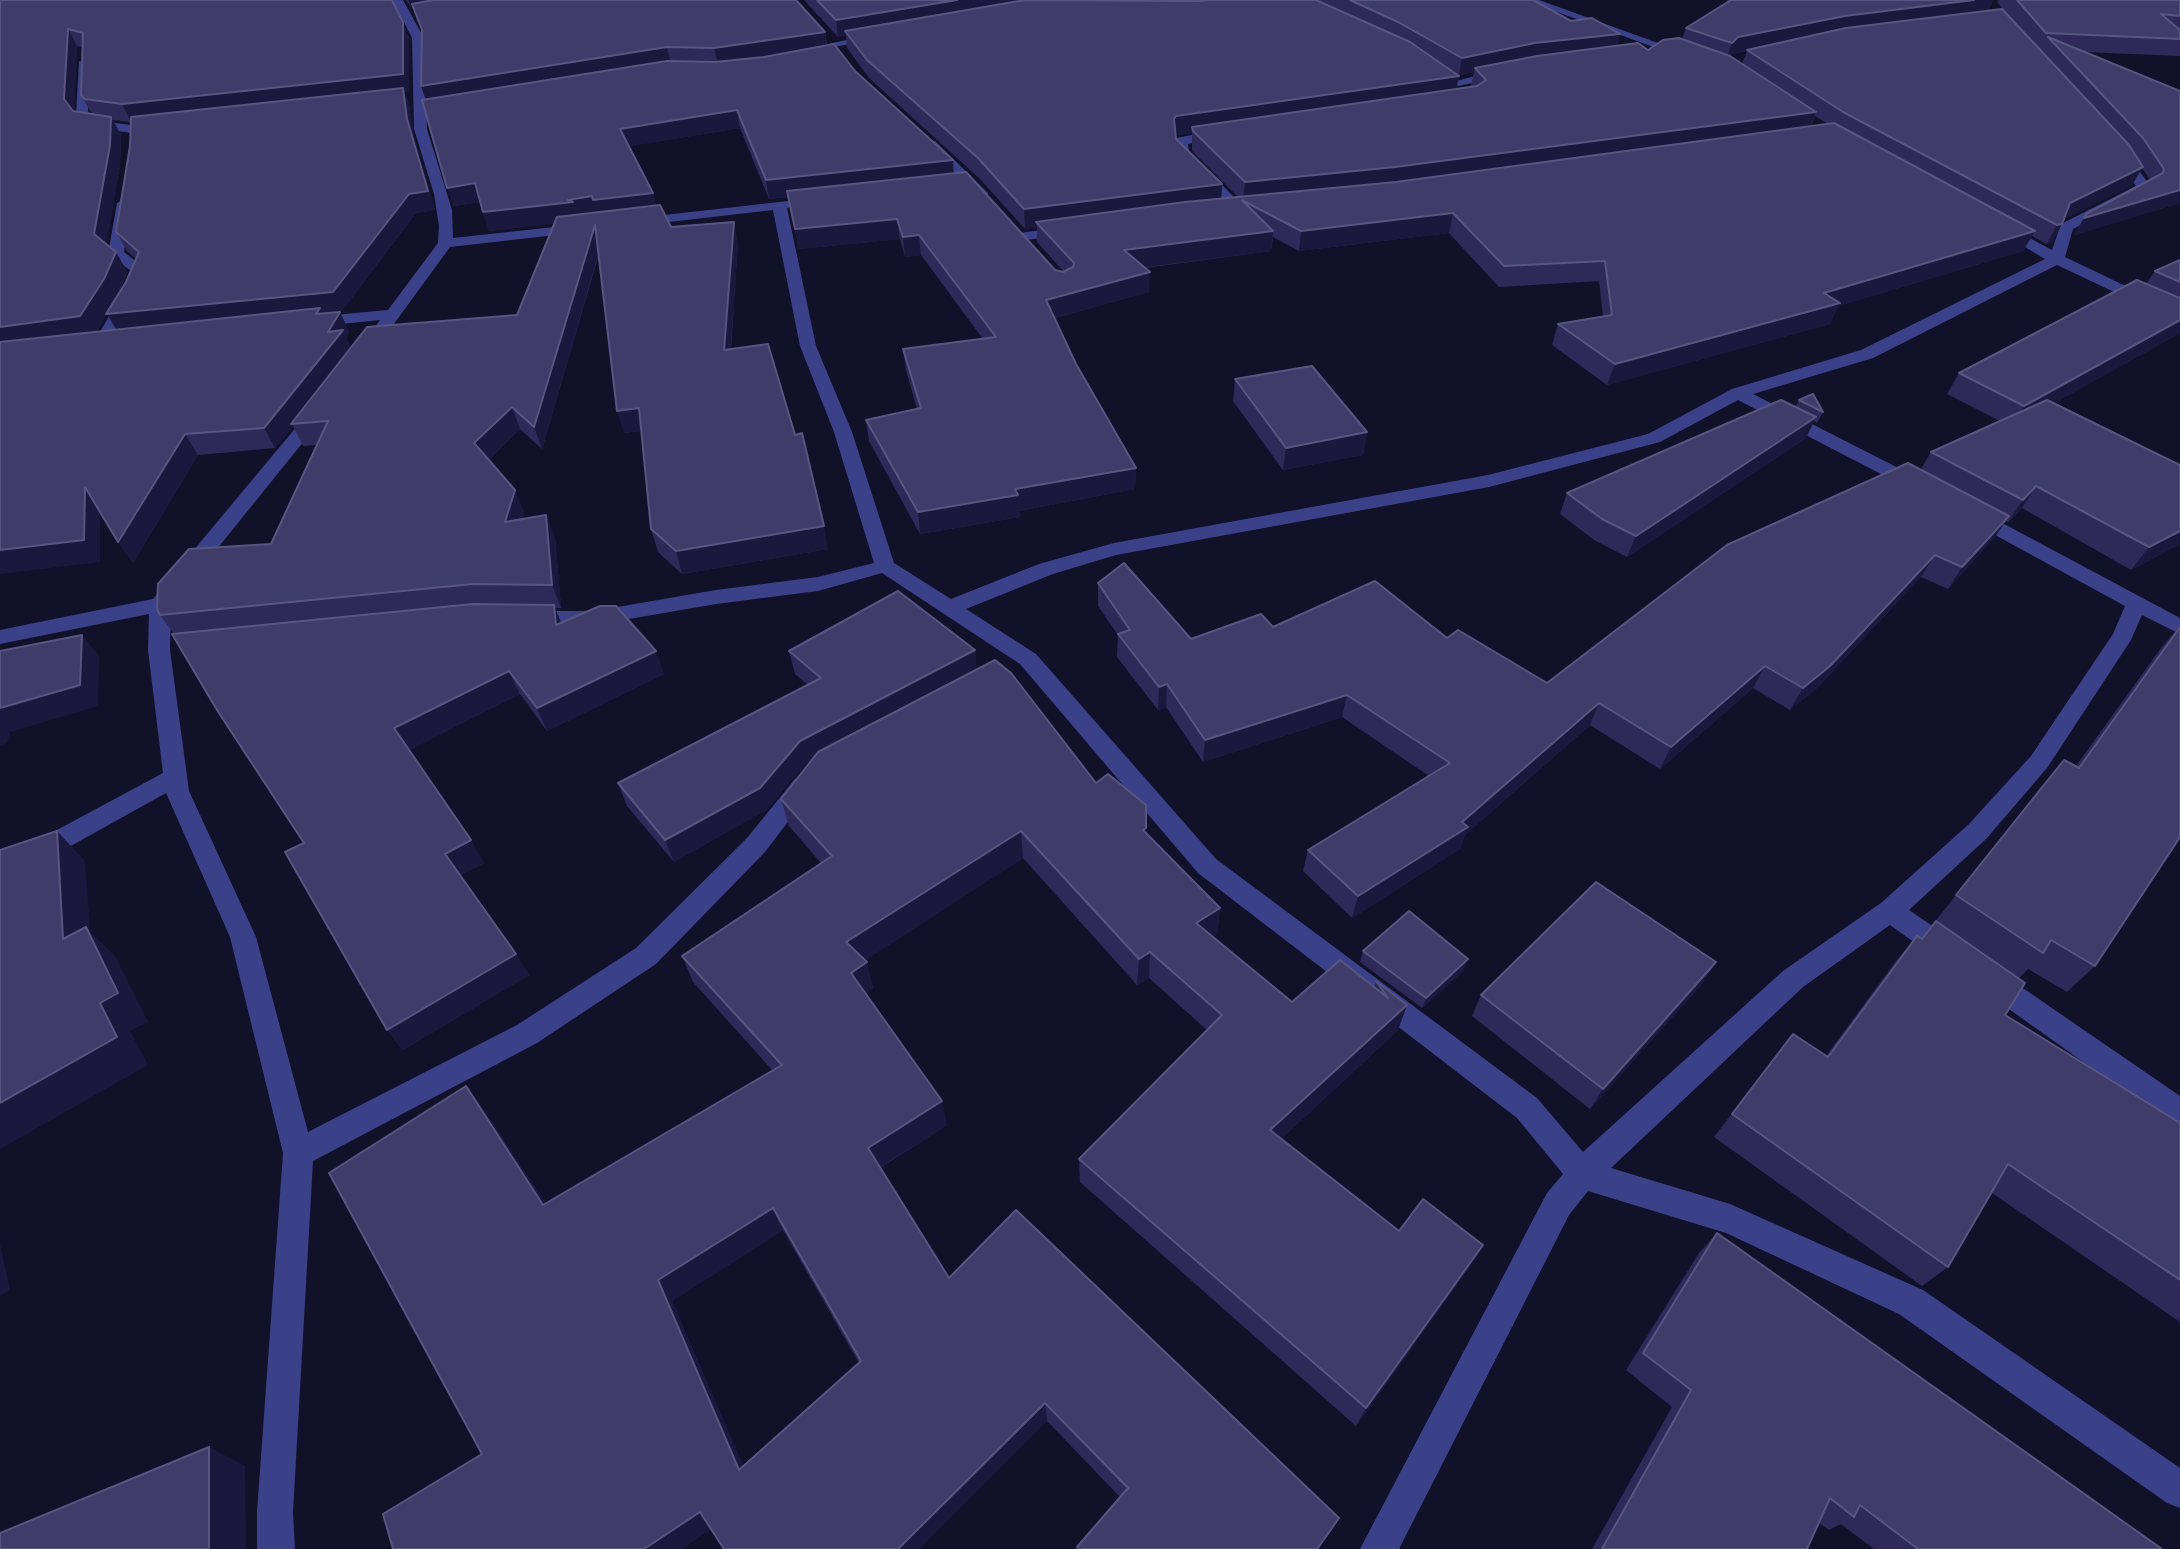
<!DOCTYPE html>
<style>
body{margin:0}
canvas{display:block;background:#12112a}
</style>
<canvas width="2180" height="1549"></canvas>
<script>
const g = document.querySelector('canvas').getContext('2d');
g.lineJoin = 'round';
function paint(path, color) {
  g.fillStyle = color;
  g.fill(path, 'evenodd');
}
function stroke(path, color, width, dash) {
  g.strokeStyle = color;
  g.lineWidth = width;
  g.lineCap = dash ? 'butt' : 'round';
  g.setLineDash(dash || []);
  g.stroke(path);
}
paint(new Path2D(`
 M393,0h10l21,38 3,91 25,81 1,28 129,-14 7,4 -7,4 -132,15 -78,107 -6,1 -8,-5 22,-30 -68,7 -8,-5 8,-5 76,-7 50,-67 1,-17 -5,-32 -20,-65 -2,-91z
 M1524,0h15l152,55 -10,2z
 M879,33l6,3 -2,2 -49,9 -6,-3z
 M79,61l10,3 -1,50 5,6 38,5 31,-3 6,4 -1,3 -36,4 -47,-7 -8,-11z
 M1503,69l6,4 -2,3 -49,10 -6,-4z
 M1224,129l5,1v6l-41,8 1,8 55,55 2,3 -7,4 -5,-1 -59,-60 1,-15z
 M925,141h10l53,52v6h-10l-53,-52z
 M2112,147h10l29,40 -78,42 -8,28 115,55v11l-123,-58 -184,93 -120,36 171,87 3,4 -3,4h-14l-172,-89 -78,42 -171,45 -373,68 -63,19 -87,35 70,45 180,205 321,239 46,54 200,-181 98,-68 88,-79 62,-68 82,-122 12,-28 -161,-88 -3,-4 3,-4h14l202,108v16l-38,-19 -11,25 -84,128 -60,70 -78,72 53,36 4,8 -4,8 -10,3 -10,-3 -52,-37 -87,62 -192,181 119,36 193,86 257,178v40l-13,-5 -268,-189 -173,-81 -138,-42 -19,24 -170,334h-39l187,-356 16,-19 -46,-56 -319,-245 -178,-209 -138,-91 -64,18 -102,13 -122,21h-65l-8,-2 -3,-5 3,-5 8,-2h65l122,-21 102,-13 56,-14 -40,-131 -34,-86 -27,-136 -139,16 -5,-1v-6l168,-19v6l-10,2 29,138 36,86 42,131 57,36 88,-35 75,-21 374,-68 160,-41 84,-45 129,-39 184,-91 -52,-31 7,-4 5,1 47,25 9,-26 75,-38 -26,-36z
 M124,199l7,4 -7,49 23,18 -12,30 -28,47 -6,1 -8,-5 26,-43 12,-29 -23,-17 9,-51z
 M1069,226l7,4 -2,3 -54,8 -7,-4 7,-4z
 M319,406l9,5 -3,4 -154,191 -1,44 19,141 67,146 52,195 209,-107 119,-77 111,-110 48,-59 9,-3 9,3 3,6 -51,67 -109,112 -119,79 -224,118 -20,351 2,37h-38v-37l26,-359 -53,-216 -64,-144 -106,59 -60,24v-21l42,-17 121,-65 -15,-123 1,-36 -149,30v-14l153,-31 160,-192z
 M1988,967l10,4 182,125v31l-11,-4 -191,-136 -4,-8 4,-8z`), '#3b4189');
paint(new Path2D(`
 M0,0l403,22 6,17v52l-5,1 5,13 5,32 21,73 -19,3 -74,98 -15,2 13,-1 9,20 -3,6 5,10 166,-33 38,-92 -66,8 -9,-29 -26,4 -28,-106 -5,-14 1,-55 -8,-23 -2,1 -6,-9h175l244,32 2,13 28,26 99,102 101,97 8,2h1l-27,-30v-15l-12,2 -46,-51 -110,-100 -22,-30 -1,-13 -8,2 -34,-37h729l38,21 49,13 -3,12 31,4 34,-11 4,-11 307,-28 -5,11 25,10 -16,-19 1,-2h182v56l-96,-4 96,39v112l-106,32 12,-21 64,-34 -8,-12 -10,17 -68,34 -12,23 -5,2 -15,-8 -9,15 -185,55 -8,18 -223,61 -55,-40 6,-21 45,-8 -4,-35 -100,6 -50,-54 -150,18 -26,-14 -2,14 -126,17 4,24 -94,26 21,46 60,104 -1,21 -116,22 1,6 -100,17 -51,-93 -3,-21 51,-11 -11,-39 -3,-21 80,-10 -62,-84 -16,2 -5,-18 -101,10 -11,-52 -19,2 -29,-71 -111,18 24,47 3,13 15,21 67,16 -7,106 97,200 -146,25 -24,-22 -7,-23 -10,-98 -17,2 -25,-179 -57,195 -22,-20 -31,31 35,52 -2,7 33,18 6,71h-6l6,15 103,51 -117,57 -27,-37 -111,56 75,113 -24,12 69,100 -126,75 -16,-20 -83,-187 -130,-209 -14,-19 111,-71 46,-99 -14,1 -10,-20 -18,22 -77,7 -65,108 -15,-21 -18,-30v50zM77,46l6,1 -2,48 11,19 -18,-3zM1747,51l-5,13 -12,-8 2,-2zM1452,71l7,4 15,-3 -3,14 1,1 -16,3 3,-14zM1815,116l13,8 -17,3zM113,120l17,2v24l-14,86 11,19 9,8 -10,23 -8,13 9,-23 -11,-20 -10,-7 14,-81 1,-29zM1192,133v18l46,46 -17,2 1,-15 -46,-45v-4zM107,314l9,16 -20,2z
 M2180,260v73l-126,70 126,141 -49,26 -109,-62 -14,14 -2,-1 -12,17 -46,51 -27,-12 -104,111 -27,22 -37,-22 -93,81 -70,-44 -125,110 -5,14 -108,69 -49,-47 5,-21 121,-74 -87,-59 -139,45 -37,-55 -8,3 -41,-53 1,-22 -20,-29v-23l93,56 82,-12 174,11 100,45 374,-214 10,-17 69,-31 -53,-27 12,-21 187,-89 9,-13z
 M1235,379l132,53 -4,23 -80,15 -50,-69z
 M1799,400l24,12 -6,11 -3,-2 -8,17 -179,119 -33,-17 -34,-26 7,-21 228,-86z
 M2180,626v212l-85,128 -28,26 -39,-23 -10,10 -13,36 175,108v199l-188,-129 -44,74 -26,19 -208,-149 79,-103 33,22 70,-95 21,-25 4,3 13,-16 106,-135 24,-28 12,6 85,-118z
 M975,650l1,20 120,113 124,125 -3,26 -4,3 79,65 82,-15 2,-6 31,24 -9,25 -117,109 118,92 71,35 -114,160 -276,-244 -1,-23 128,-129 -58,-52 -12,7 -114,-127 -158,102 8,28 -7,5 81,132 -67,43 69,110 390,240 -9,15 -12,16h-240l-1,-2 43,-50 -73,-76 -336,108 -30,20h-288l89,-95 -16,-368 18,24 61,93 228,-132 -80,-89 -11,-26 139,-93 -32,-37 -8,-27 32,-39 -7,3 -40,47 -92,52 -47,-56 -9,-23 190,-98 -13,-11 -6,-23zM783,1230l76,133 -116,103 -71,-165z
 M1363,951l101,19 -42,38 -62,-46z
 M1716,962l-14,22 -112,125 -118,-93 9,-21z
 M1717,1233l445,316h-288l-33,-25 -12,6 -10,-7 -12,26h-215l80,-142 -46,-37 73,-117z`), '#2e2958');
paint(new Path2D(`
 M408,0h56l-52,9z
 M957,0h96l-208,31 1,4 -8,2 -2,-17z
 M1974,0h19l-7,14 -147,18 -107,22 -6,6 6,-17 6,-6 107,-21z
 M403,22l6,17v52l-5,1 5,13 5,32 21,73 -19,3 -74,98 -223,22 -12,-19 -14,22 -93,13v-22l116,-75 11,20 -11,27 217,-7 -202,-170 -9,-18z
 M68,29l9,17 -3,71 -10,-18z
 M825,32l2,17 -109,16 -4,-17z
 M1620,34l-5,17 -140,17 -1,4 -15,3 3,-17 73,-15z
 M667,47l4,17 -244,39 -6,-17z
 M1459,76l-4,18 -262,38 -1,-5v6l-16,2 -2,-16 2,-3z
 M737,110l3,18 -115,19 -5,-18z
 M1816,112l-7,19 -566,71 2,-20z
 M111,117l10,18 -1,29 -15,90 -11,-20z
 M953,160l1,18 -185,21 -3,-19z
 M2143,167l-11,18 -72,36 10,-18z
 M475,183l7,19 -28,4 -7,-18z
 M1222,184l-1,20 -185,18 1,5 -12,2 -1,-20z
 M2180,190v13l-106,32 10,-17z
 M653,193l5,19 -169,19 -6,-19 109,-16z
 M1453,213l-4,20 -150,18 2,-20z
 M897,219l3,20 -101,10 -4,-20z
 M734,222l4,21 -9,129 -5,-22z
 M2062,224l-10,18 -5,2 10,-19z
 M595,225l6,20 -59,204 -8,-22z
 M1273,231l-2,20 -148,19 1,-20z
 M2035,231l-12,20 -185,55 -8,18 -223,61 8,-21 209,-71z
 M919,235l2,20 -16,2 -2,-20z
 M1150,272l-1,20 -102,28 -1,-20z
 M340,312l9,20 -3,6 6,13 -61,73 2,2 -18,22 -11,-20z
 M2180,320v13l-169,94 13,-21z
 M512,407l8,22 -36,36 -10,-22z
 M639,408l7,22 -22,3 -7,-22z
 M1816,417l-10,21 -179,119 9,-21z
 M1367,432l-4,23 -80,15 3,-22z
 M185,434l13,21 -65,108 -15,-21z
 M1136,468l-1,21 -116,22 1,6 -100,17 -2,-22 97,-23z
 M2036,486l-14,22 -14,14 15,-22z
 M85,487l15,21v54l-100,12v-24z
 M515,490l9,22 -10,33 -9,-23z
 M546,515l9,22 6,71 -9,-23z
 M2009,516l-15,22 -46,51 14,-22z
 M824,526l4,23 -146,25 -6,-23z
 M2180,531v13l-49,26 18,-23z
 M1935,555l-14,22 -104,111 -27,22 13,-22z
 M554,605l9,23 -7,-3z
 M82,635l17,21 -1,50 -88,26 -3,11 -7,2v-37z
 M975,650l2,23 -171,90 -40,47 -92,52 -9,-22 135,-99z
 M656,651l8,23 -117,57 -10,-23z
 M1765,666l-12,22 -93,81 11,-22z
 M509,671l11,23 -113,57 -13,-23z
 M1167,684l-1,23 -8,3 1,-23z
 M1347,695l-5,22 -139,45 2,-22z
 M1599,703l-9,22 -125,110 -5,14 -108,69 6,-22 104,-74z
 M57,831l28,30 5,71 25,24 33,66 -18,9 18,34 -148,84v-46l63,-164z
 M1021,831l2,27 -170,110 -7,-26z
 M471,840l13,23 -26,13 -13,-22z
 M1220,908l-3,26 -24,15 3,-26z
 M1150,952l-1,26 -12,7 2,-26z
 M516,954l13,21 -126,75 -16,-20z
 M1468,959l-4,11 -42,38 4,-10z
 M867,962l6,26 -15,11 -7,-26z
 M1716,962l-14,22 -112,125 13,-20z
 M1407,1005l-9,25 -133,124 5,-24z
 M466,1086l18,24 77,117 -18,-22z
 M942,1101l5,24 -73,46 -6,-23z
 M773,1208l10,22 -111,71 80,185 -13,-16 -81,-190z
 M0,1244l10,46 -10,6z
 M1483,1245l-13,21 -114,160 10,-18z
 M1045,1403l2,18 -128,128h-21z
 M209,1447l36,19 1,83h-37z
 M700,1512l14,15 -33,22h-37z`), '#1b183e');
const building = new Path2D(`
 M0,0h392l11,22v52l-281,30 -37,-5 -4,-4 2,-62 -15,-4 -4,70 9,12 38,6 -1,28 -16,89 22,18 -12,27 -24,37 -80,11z
 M433,0h363l29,32 -111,16 -47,-1 -246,39 1,-56 -10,-26z
 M817,0h140l-121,20z
 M1025,0l176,1 9,-1h106l94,42 49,34 -283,40 -2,3 2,20 46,45 -198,25 -46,-51 -111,-98 -22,-29z
 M1350,0h183l38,21 21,-3 28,16 -85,9 -73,15 -64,-36z
 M1731,0h243l-129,16 -107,21 -6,6 -46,-15z
 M2017,0h163v16l-19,-2 19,16v9l-134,-6z
 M2002,9l127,136 14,22 -73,36 -8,21 -5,1 -214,-113 -96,-62 99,-22z
 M2048,37l132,54v99l-96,28 2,-4 77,-41 1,-4 -21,-31z
 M1679,38l51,18 86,56 -421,55 -150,15 -52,-51 -1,-4 285,-41 9,-6 -11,-12 62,-12 101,-13 10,7 15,-10z
 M834,44l21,27 98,89 -187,20 -29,-70 -117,19 33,64 -60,7 -1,-4 -24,4 5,2 -90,10 -8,-29 -28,5 -25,-88 245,-39 48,1 49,-5z
 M403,88l4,31 21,72 -19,3 -76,98 -227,22 20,-32 13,-30 -23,-20 14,-86 1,-29z
 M1834,123l201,108 -211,62 16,10 -225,61 -57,-40 54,-9 -7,-54 -101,5 -51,-53 -152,18 -59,-31 31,31 -149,19 26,22 -104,28 30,64 60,104 -121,21 3,6 -100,17 -52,-92 55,-12 -18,-59 93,-12 -77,-102 -16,2 -6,-18 -102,10 -8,-38 179,-19 89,98 8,2 10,-5 1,-4 -38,-41 149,-20 211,-20z
 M660,205l11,22 63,-5 -10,128 44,-6 27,91 7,-2 22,93 -148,25 -25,-22 -12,-121 -22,3 -22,-186 -61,202 -22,-20 -38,36 41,47 -10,32 41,-7 6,70 -79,-1 -313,31 -3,-6 1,-25 31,-35 82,-5 57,-123 -37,3 76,-97 150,-12 40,-98z
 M2180,260v22l-25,-11z
 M2137,280l43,18v22l-156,86 -65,-33z
 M320,308l-4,6 24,-2 -12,20 15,-2 -79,98 -79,6 -67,108 -33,-55 -1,53 -84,10v-208z
 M1312,366l55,66 -81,16 -51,-69z
 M1813,394l10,18 -24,-12z
 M1781,400l35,17 -180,119 -34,-17 -35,-26z
 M2047,400l133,65v66l-31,16 -113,-61 -13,14 -92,-48z
 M1908,463l101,53 -47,51 -27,-12 -105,111 -27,22 -38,-22 -94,81 -72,-44 -137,119 6,5 -110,69 -50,-46 142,-87 -103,-68 -142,45 -38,-56 -8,3 -41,-53 12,-4 -32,-47 26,-20 67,76 70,-25 12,13 102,-46 72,57 11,-8 89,53 180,-138z
 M898,591l77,59 -175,91 -40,47 -95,52 -47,-57 203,-105 -32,-27z
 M473,604l81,1 2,20 44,-19h16l40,45 -119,57 -28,-37 -115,57 77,112 -26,14 71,100 -129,76 -102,-178 19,-9 -87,-133 -45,-76z
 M2180,627v210l-85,129 -44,-26 -8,13 -87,-58 108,-135 15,8z
 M82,635l-2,50 -80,23v-57z
 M995,660l16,13 85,110 12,-9 38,31v23l-3,2 77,78 -24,15 96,79 48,-42 48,38 -12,-17 31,24 -137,125 129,101 24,-32 60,46 -117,163 -287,-249 143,-144 -72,-63 -11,7 -118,-128 -175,111 21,20 -16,11 91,128 -74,47 81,130 67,-68 323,308 -22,31h-238l-2,-2 51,-59 -83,-85 -147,146h-174l-24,-37 -56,37h-251l-10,-35 99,-60 -153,-281 137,-87 77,119 239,-140 -100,-109 150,-100 -51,-57 37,-47zM773,1208l88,153 -122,109 -81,-190z
 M57,831l6,108 23,-12 32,66 -18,10 17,34 -117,66v-253z
 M1596,882l120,80 -113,127 -122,-94z
 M1409,911l59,48 -42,39 -63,-47z
 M1936,921l89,62 -20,32 175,108v157l-172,-116 -60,103 -216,-153 61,-80 35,23 89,-121 5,3z
 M1717,1233l445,316h-244l-58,-44 -6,12 -24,-19 -23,51h-205l89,-159 -48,-37z
 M209,1447v102h-209v-16z`);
paint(building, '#403c6a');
stroke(building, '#585581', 2);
</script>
